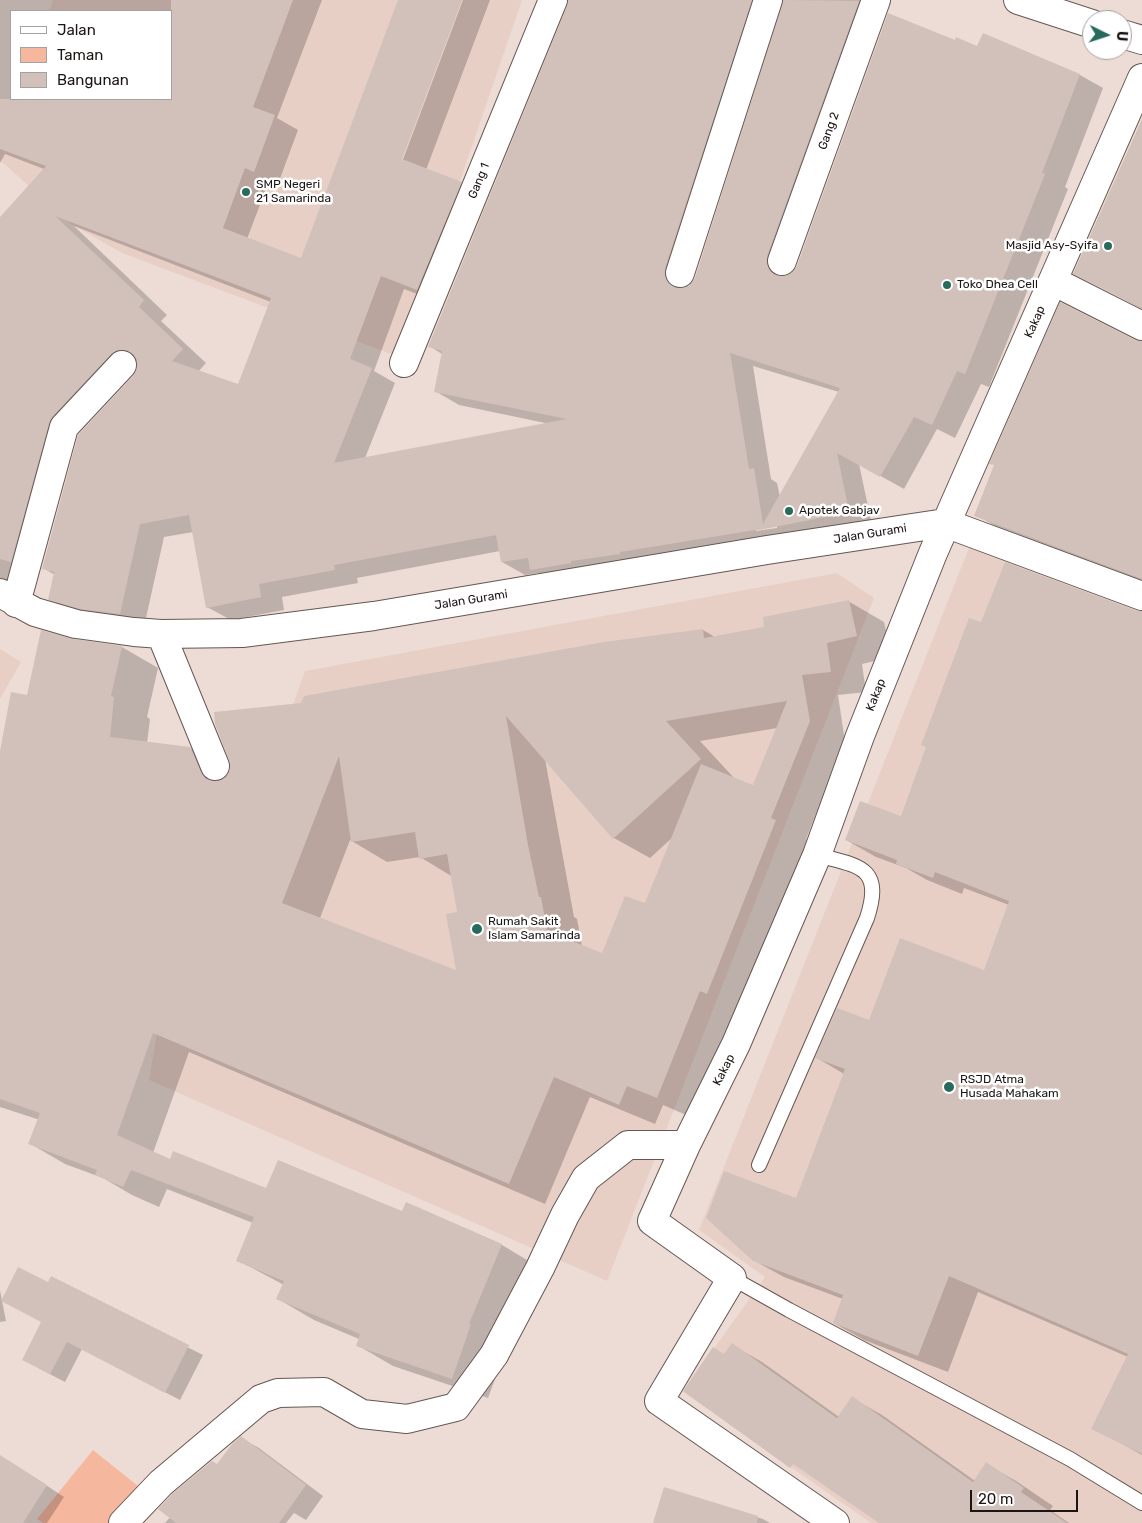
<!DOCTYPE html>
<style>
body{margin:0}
#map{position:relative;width:1142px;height:1523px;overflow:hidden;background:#eddcd5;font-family:Rubik,sans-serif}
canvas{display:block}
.legend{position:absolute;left:10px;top:10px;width:162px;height:90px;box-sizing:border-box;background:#fff;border:1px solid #a4a1a1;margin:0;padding:6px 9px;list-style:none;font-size:15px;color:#1b1513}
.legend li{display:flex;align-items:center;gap:10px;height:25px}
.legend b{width:25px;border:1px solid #a4a1a1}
.north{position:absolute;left:1082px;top:10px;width:50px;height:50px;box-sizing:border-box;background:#fff;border:1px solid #a4a1a1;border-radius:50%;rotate:94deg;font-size:14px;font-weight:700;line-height:20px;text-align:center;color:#1b1513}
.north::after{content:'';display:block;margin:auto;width:18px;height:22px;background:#286a5b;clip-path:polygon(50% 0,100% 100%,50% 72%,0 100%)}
.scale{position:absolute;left:970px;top:1490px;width:108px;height:22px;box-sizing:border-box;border:2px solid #1b1513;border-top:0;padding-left:6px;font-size:15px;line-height:18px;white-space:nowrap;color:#1b1513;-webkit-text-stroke:4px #fff;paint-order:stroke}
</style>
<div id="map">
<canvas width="1142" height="1523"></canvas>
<ul class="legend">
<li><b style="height:6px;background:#fff"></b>Jalan</li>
<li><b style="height:14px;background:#f6b79f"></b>Taman</li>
<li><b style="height:14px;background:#d2c1bb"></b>Bangunan</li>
</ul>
<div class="north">U</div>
<div class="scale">20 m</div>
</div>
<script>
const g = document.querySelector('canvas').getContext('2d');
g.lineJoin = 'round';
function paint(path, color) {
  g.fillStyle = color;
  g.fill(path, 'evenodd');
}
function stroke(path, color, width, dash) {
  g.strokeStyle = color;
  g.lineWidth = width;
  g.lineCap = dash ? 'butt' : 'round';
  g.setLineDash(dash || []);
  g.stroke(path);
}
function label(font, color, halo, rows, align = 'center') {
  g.font = font + ' Rubik,sans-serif';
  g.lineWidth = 5;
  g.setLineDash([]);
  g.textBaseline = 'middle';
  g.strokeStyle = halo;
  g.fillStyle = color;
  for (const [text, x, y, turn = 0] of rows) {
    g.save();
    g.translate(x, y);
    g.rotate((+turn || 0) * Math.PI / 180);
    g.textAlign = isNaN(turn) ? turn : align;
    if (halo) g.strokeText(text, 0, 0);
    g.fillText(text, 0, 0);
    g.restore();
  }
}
paint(new Path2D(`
 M53,0h469l-89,260 -37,96 -274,-103 -51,-29 -71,-64v-29l15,-32h156v-88h-122z
 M978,525l164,66v932h-271l-188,-131 82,-115 -66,-47z
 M837,573l37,25 -267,683 -458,-201 7,-42 42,-111 73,-160 34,-96z
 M0,649l21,13 -21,37z`), '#e8cfc5');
paint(new Path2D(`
 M93,1450l45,36 -30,37h-65l-6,-4z`), '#f6b79f');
paint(new Path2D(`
 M0,0h322l-45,118 21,12 -20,54 -9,-3 -22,58 55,20 97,-259h61l-62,165h3l62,-165h27l-64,170 35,13 23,13 -43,107 -37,-14 -30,82 21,12 -30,75 185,-34 -91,-19 -24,-14 7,-37 -13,-8 140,-340v-6h312l-90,270 -1,5 2,-1 163,-233 125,34 23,13 -38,99 3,2 -79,198 -8,-3 -26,54 -18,-9 -33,60 -45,-25 13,61 -317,58 -17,-10 -13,2 -23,-13 -2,-11 -143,27 1,5 -76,14 2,13 -53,10 -24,-13 -14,-75 -29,5 -20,90 -71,-14 -23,-14 5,-24 -12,-7 92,-192 3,-11 -4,2 -58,63 -67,157 -9,-5v-363l44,-50 -39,-15 -5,9zM784,0l-88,278 -8,9v-5l93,-280zM11,11h160v88h-160zM74,226l197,76 -33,83 -40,-13 8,-9 -45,-42 6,-6zM753,366l86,26 -59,105 -3,-14 -6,-4zM777,526v2l-21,3v-1z
 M1142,128v181l-67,-36z
 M1135,341l7,2v241l-136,-52 -30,-17z
 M848,601l36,21 8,35 -30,7 4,28 -28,3 7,47 -39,97 5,3 -118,276 -30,-13 -8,19 -65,-27 -45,107 -356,-152 -36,101 17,8 97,28 136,24 4,-9 95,41 35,21 -49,132 -95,-32 -36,-21 2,-6 -45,-19 -36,-21 6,-14 -47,-25 16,-37 -86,-34 -8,18 -27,-12 -29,-17 -38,-14 -36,-21 17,-21 -46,-15v-349l28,-62 45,-55 49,6 36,21 -11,49 3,2 -3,24 43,5 36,21 3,6 73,-71 401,-74 12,7 51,-9zM777,728l-23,59 -19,-8 -35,-38zM545,759l69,79 36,20 23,-21 -28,68 -42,50 -21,-9 -5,-27 -3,-2zM350,840l37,22 33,-5 33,20 6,36 -1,59 -138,-54z
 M1136,612h6v843l-49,-27 35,-71 -150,-65 -30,80 -84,-32 -30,-17 9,-24 -59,-22 -31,-17 44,-60 47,-126 -27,-16 52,-37 115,-49 25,-67 -45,-17 -2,6 -35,-14 -21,-12 -30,-11 -30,-17 55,-22 80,-194z
 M51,1278l152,77 -23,45 -98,-51 -17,33 -27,-14 5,-46 5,-38z
 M0,1290l6,31 -6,1z
 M732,1345l30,17 77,55 13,-19 30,17 93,66 11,-17 30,17 37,25 -3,4 19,13h-188l-156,-168z
 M241,1438l18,10 64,48 -17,24 -12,-7 -8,10h-121z
 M26,1472l38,25 -17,26h-47v-49z
 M665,1489l98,30 7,4h-115z`), '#0003');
paint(new Path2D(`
 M171,0h122l-40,107 22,8 -21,57 -9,-4 -22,60 78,30 97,-258h64l-60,159 60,23 -45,108 -36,-14 -31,83 22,9 -38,95 233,-44 -133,-27 8,-41 -14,-4 139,-341 1,-6h184l-87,268v8l3,7 8,5h8l6,-3 5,-7 88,-278 76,1 -92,255v7l3,8 7,5h7l8,-3 5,-7 91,-253 67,27 1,-3 21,9 6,-13 97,41 -38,99 3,1 -80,200 -8,-3 -25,54 -18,-8 -34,60 -43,-24 12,59 -89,18 1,-1 -141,23v2l-49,7v2l-41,7 -2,-12 -27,4 -5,-27 -162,30 1,5 -76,14 2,13 -55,11 -17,-93 -49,9 -20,90 -41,-5 -31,-9 6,-28 -12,-3 36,-134 55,-59 4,-7v-9l-4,-6 -7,-4h-8l-7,4 -59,63 -3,6 -38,139 -11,-3v-342l46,-51 -46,-17v-50h171zM55,216l216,82 -33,86 -66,-23 11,-12 -44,-42 5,-7zM730,353l110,35 -77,136 -9,-56 -5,1z
 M1142,119v189l-69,-34z
 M1060,302l75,38 7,1v238l-168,-63 20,-51 -5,-1z
 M1005,562l132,49h5v843l-51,-25 37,-75 -179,-78 -31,80 -85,-33 10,-28 -90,-34 -47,-43 18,-47 72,27 49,-129 -30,-11 22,-50 32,12 31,-82 84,32 25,-69 -74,-29 -2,6 -37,-14 1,-4 -52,-20 15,-39 41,15 25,-69 -5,-2 48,-127 12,4z
 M849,600l8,36 -30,7 4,29 -29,3 8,46 -39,97 5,2 -69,174 -7,-3 -43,107 -30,-12 -8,19 -65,-28 -45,107 -356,-151 -36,102 53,24 3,-8 93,37 12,-28 124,51 4,-9 96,42 -33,80h2l-19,55 -96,-33 4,-12 -84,-35 8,-18 -48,-20 18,-44 -123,-47 -8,17 -28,-12 2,-5 -69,-26 12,-31 -40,-14v-348l11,-59 16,3 14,-65 33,9 48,7 -11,50 3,1 -4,40 80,10 11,25 5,7 7,2 8,-1 6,-4 3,-8 -1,-8 -14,-36 -1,-12 87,-9 3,-7 300,-54 99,-13 1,9 60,-11 -1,-10zM787,701l-34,84 -52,-21 -56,139 -20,-7 -23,57 -55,-22 -6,-34h-2l-11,-52 -22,-129 107,123 88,-80 -35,-38zM339,756l12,86 64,-10 4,27 28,-5 10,58 -11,2 10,56 -174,-67z
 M18,1267l30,15 3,-6 138,69 -24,48 -98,-51 -17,32 -28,-14 19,-38 -40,-21z
 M732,1343l105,75 15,-22 121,86 13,-20 38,26 -3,4 46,31h-188l-86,-59 -3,4 -107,-77 30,-44 11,7z
 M241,1436l65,49 -27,38h-103l-18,-14 14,-15 40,-33 5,3 15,-20z
 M0,1455l47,30 -24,38h-23z
 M664,1487l94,29 -1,7h-104z`), '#d2c1bb');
const lane = new Path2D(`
 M759,1165l108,-247c17,-52 -9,-52 -50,-63
 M732,1278l57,32 281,149 72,44`);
const street = new Path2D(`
 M1018,0l74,24
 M1122,34l20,6
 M782,261l94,-261
 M680,273l88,-273
 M1053,281l89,45
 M404,363l149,-363
 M0,593l35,19 41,12 58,8 27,2 81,-1 132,-17 393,-66 178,-27 197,73
 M16,603l48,-176 58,-62
 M161,634l54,132
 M123,1523l38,-40 100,-84 17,-6 46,-1 38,22 45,5 49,-12 38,-52 46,-87 25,-53 21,-37 42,-33h58
 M835,1523l-176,-122 73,-123 -80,-57 34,-76 50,-101 81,-189 43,-119 73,-183 209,-475`);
stroke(lane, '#665752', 16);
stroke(street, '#665752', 30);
stroke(lane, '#fff', 14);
stroke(street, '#fff', 28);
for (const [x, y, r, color] of [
 [246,192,5,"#286a5b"],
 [1108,246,5,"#286a5b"],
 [947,285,5,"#286a5b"],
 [789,511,5,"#286a5b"],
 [477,929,6,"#286a5b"],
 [949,1087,6,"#286a5b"]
]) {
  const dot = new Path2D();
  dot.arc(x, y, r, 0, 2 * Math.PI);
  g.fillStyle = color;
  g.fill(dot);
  stroke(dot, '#fff', 2);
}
label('12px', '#1b1513', '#fff', [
 ["Gang 2",829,131,-70],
 ["Gang 1",479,181,-68],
 ["Kakap",1035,322,-66],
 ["Jalan Gurami",870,534,-9],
 ["Jalan Gurami",471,600,-9],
 ["Kakap",876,695,-68],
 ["Kakap",724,1070,-63]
]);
label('12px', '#1b1513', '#fff', [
 ["SMP Negeri",256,185],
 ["21 Samarinda",256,199],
 ["Masjid Asy-Syifa",1098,246,"right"],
 ["Toko Dhea Cell",957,285],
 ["Apotek Gabjav",799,511],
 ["Rumah Sakit",488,922],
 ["Islam Samarinda",488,936],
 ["RSJD Atma",960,1080],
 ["Husada Mahakam",960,1094]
], 'left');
</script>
